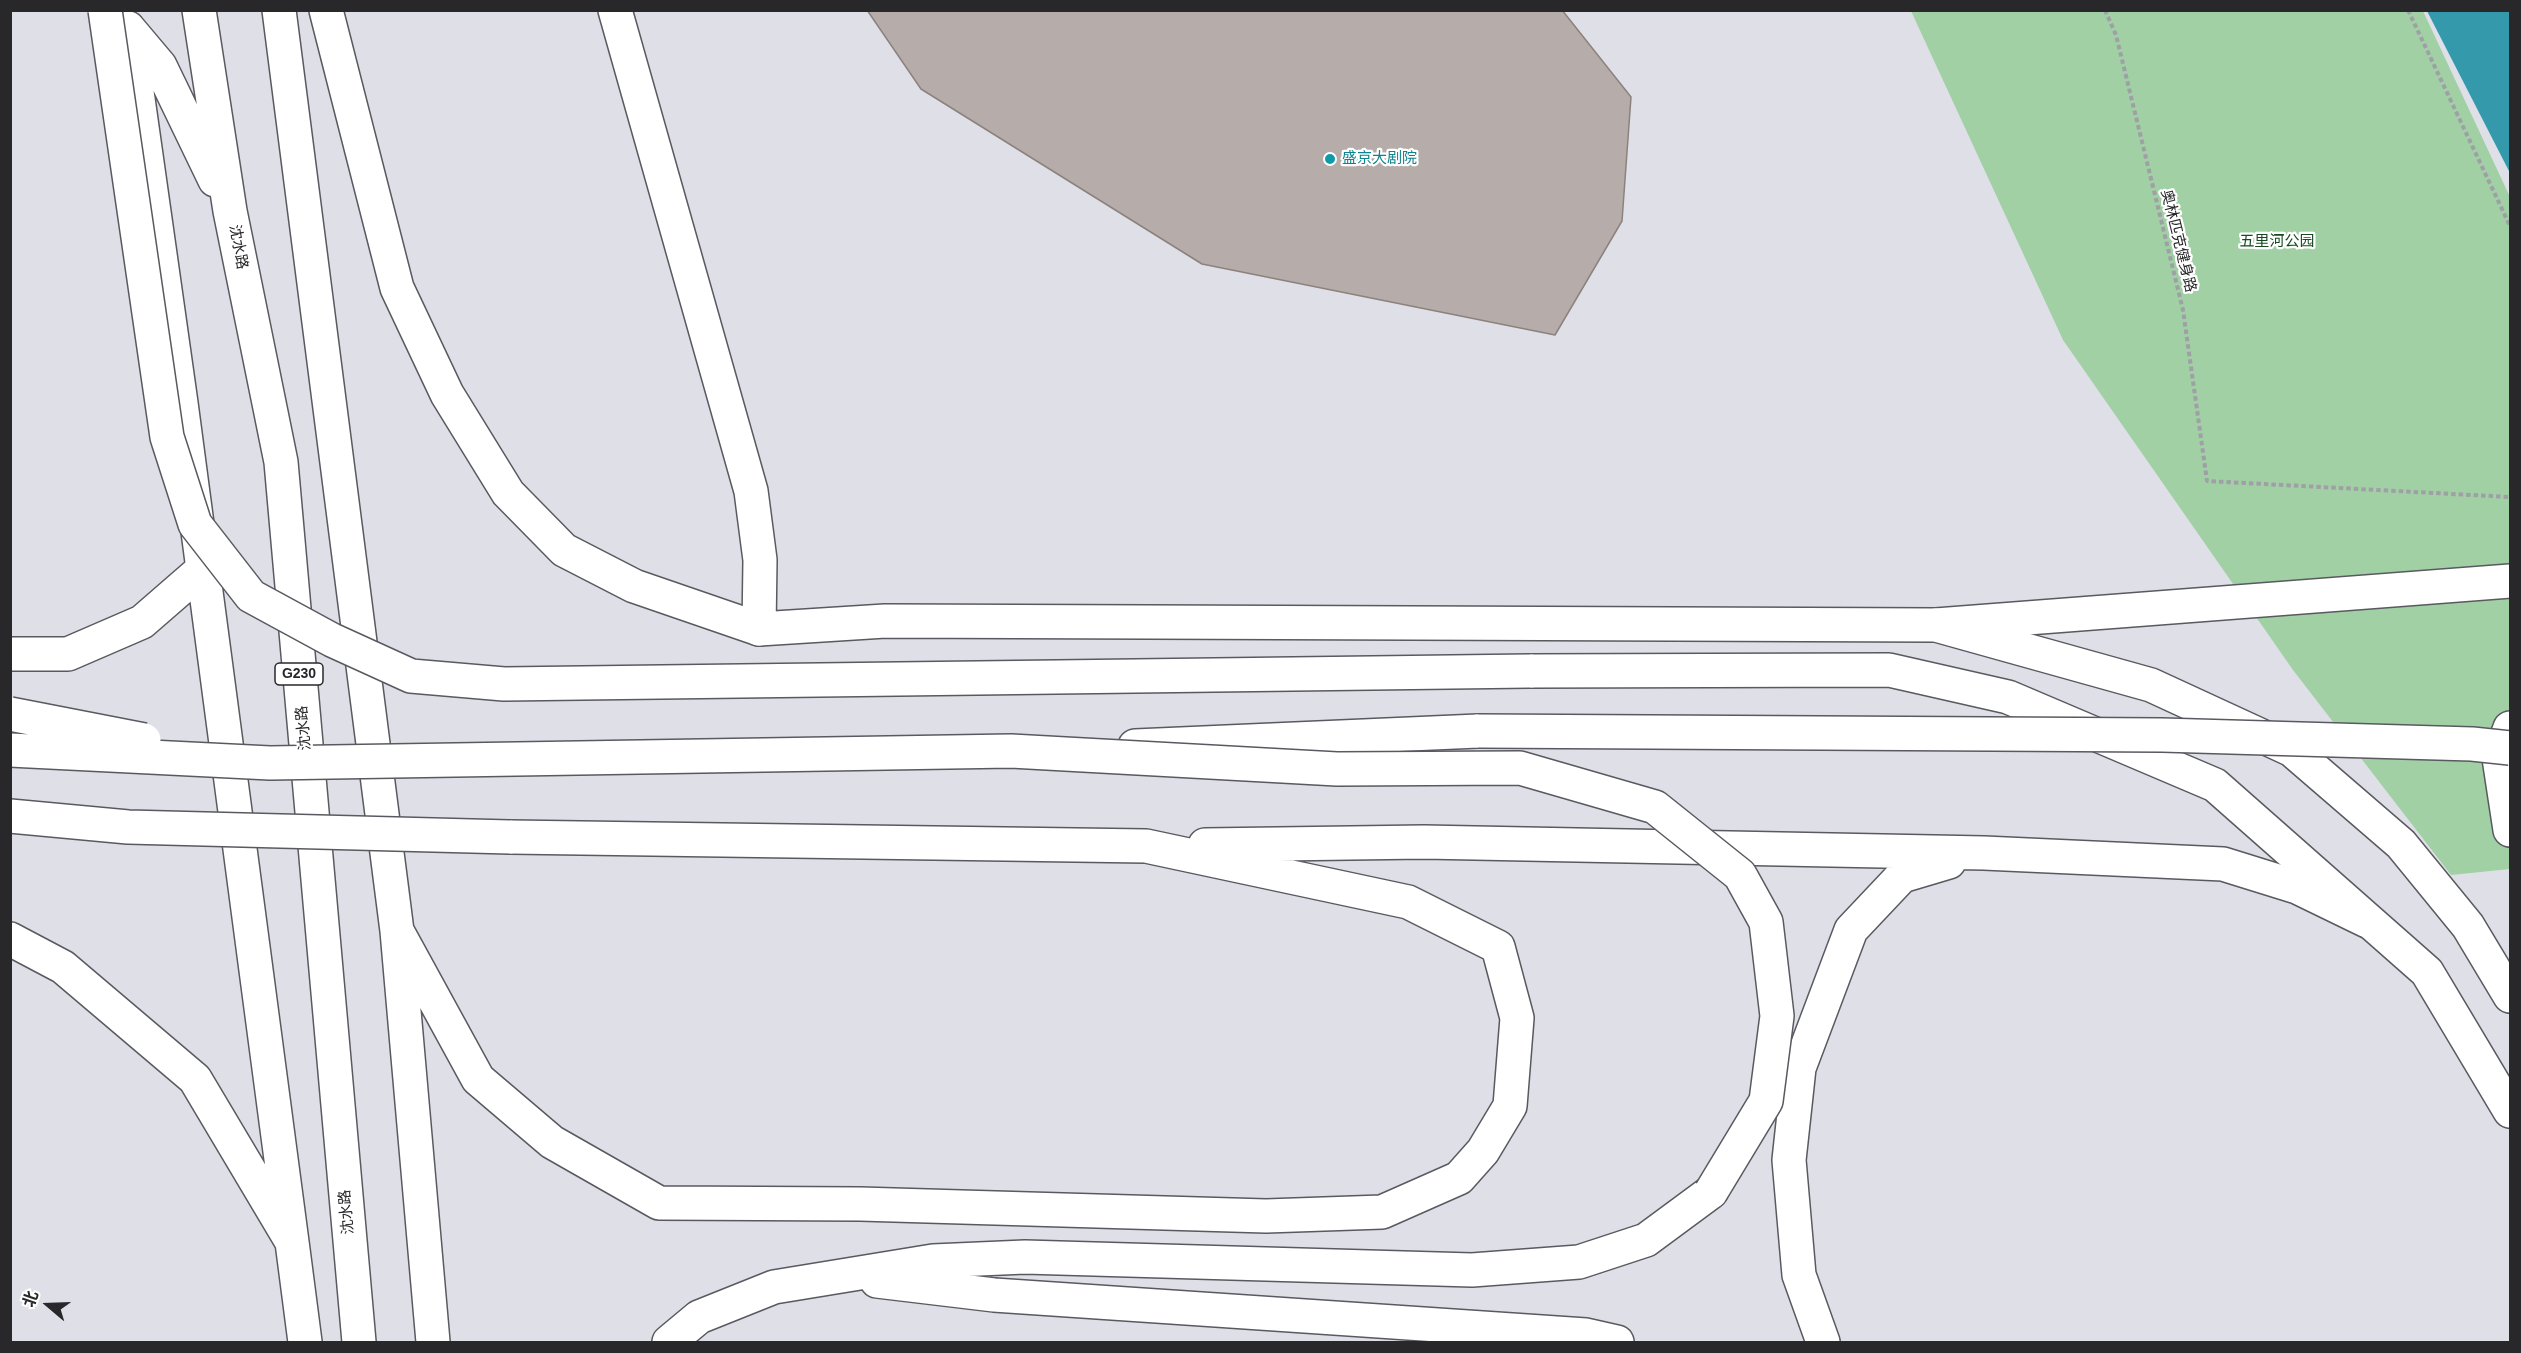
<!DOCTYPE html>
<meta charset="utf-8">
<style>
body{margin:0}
#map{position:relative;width:2521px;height:1353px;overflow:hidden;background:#dfdfe8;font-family:Helvetica,"Noto Sans SC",sans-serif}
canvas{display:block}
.frame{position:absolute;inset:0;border:12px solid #28282b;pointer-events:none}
.north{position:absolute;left:18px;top:1275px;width:60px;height:60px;-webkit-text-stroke:4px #fff;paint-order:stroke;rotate:289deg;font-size:16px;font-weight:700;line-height:24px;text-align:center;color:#28282b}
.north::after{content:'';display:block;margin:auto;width:21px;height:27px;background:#28282b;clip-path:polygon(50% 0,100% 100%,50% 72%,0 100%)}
</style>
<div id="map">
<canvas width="2521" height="1353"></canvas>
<div class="frame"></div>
<div class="north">北</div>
</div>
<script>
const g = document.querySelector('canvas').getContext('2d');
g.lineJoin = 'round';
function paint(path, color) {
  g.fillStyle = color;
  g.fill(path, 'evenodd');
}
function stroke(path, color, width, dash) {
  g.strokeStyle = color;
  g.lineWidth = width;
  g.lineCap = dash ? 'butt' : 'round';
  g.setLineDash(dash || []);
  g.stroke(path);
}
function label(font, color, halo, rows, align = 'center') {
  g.font = font + ' Helvetica,"Noto Sans SC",sans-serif';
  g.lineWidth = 4.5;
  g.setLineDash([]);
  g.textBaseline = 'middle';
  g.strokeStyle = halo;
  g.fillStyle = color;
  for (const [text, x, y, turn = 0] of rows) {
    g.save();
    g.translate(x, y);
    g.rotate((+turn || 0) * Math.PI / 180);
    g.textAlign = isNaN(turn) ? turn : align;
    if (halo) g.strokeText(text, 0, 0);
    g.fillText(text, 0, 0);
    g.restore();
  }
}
paint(new Path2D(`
 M1911,11h512l87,186v672l-59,6 -158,-205 -230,-330z`), '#a1d0a4');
paint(new Path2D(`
 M2427,11h83v162z`), '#349aab');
const building = new Path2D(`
 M867,10h695l69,87 -9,124 -67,114 -353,-71 -281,-175z`);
paint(building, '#b6aca9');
stroke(building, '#8b827e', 1.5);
const secondary = new Path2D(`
 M615,10l136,481 9,69 -1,69 126,-8 1051,4 215,60 141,65 109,94 67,82 42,70
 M1530,671l359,-1 119,27 207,88 212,187 83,139`);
const highway = new Path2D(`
 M199,10l31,201 51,251 78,880
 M279,10l118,921 36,411
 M326,10l71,278 50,106 61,99 56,57 70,36 125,43
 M128,28l53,375 111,839
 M128,28l32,38 55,114
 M1936,625l574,-44
 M10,654h58l74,-32 61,-53
 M2510,728l-11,30 11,72
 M1135,746l343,-15
 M1205,845l219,-3 560,11 239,11 74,23 70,34
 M397,931l81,148 74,63 107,61 201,1 406,12 116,-4 77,-34 24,-27 27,-45 7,-88 -19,-71 -90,-45 -262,-56 -636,-9
 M10,939l53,28 132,112 97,163 13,100
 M877,1281l117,14 592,40 31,7
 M669,1342l30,-25 75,-30 159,-26 92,-4 447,13 107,-8 67,-22 65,-48
 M1823,1342l-24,-67 -10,-115 10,-92 52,-138 51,-54 47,-14`);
stroke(secondary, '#595960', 36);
stroke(highway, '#595960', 36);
stroke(new Path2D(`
 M2105,10l11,25 67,275 24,171 303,16
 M2408,10l102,216`), '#9f9fa6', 4, [4.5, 3]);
stroke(secondary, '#fff', 33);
stroke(highway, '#fff', 33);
const secondaryBridge = new Path2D(`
 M105,10l62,427 28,87 56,72 81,44 79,36 93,8 1026,-13`);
const highwayBridge = new Path2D(`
 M10,714l134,26
 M1478,731l684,4 310,9 38,4
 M10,750l260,13 741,-12 326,18 183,-1 135,39 85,68 26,47 11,94 -11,85 -55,91
 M10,816l118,11 382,10`);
stroke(secondaryBridge, '#595960', 36, []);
stroke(highwayBridge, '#595960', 36, []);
stroke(secondaryBridge, '#fff', 33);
stroke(highwayBridge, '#fff', 33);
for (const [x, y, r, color] of [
 [1330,159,6,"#0f9aa8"]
]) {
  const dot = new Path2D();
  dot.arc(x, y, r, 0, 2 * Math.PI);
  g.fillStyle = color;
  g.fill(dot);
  stroke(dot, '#fff', 2);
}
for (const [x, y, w] of [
 [299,674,48]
]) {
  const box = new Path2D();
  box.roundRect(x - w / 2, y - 11, w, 22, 4.5);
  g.fillStyle = '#fff';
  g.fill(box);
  stroke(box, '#28282b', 1.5);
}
label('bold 14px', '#28282b', null, [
 ["G230",299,674]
]);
label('15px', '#0d838f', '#fff', [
 ["盛京大剧院",1342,159]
], 'left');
label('15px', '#28282b', '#fff', [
 ["奥林匹克健身路",2178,241,76],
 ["沈水路",238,247,79],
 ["沈水路",304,728,-95],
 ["沈水路",347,1212,-95]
]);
label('15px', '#174a1f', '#fff', [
 ["五里河公园",2277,242]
]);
</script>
